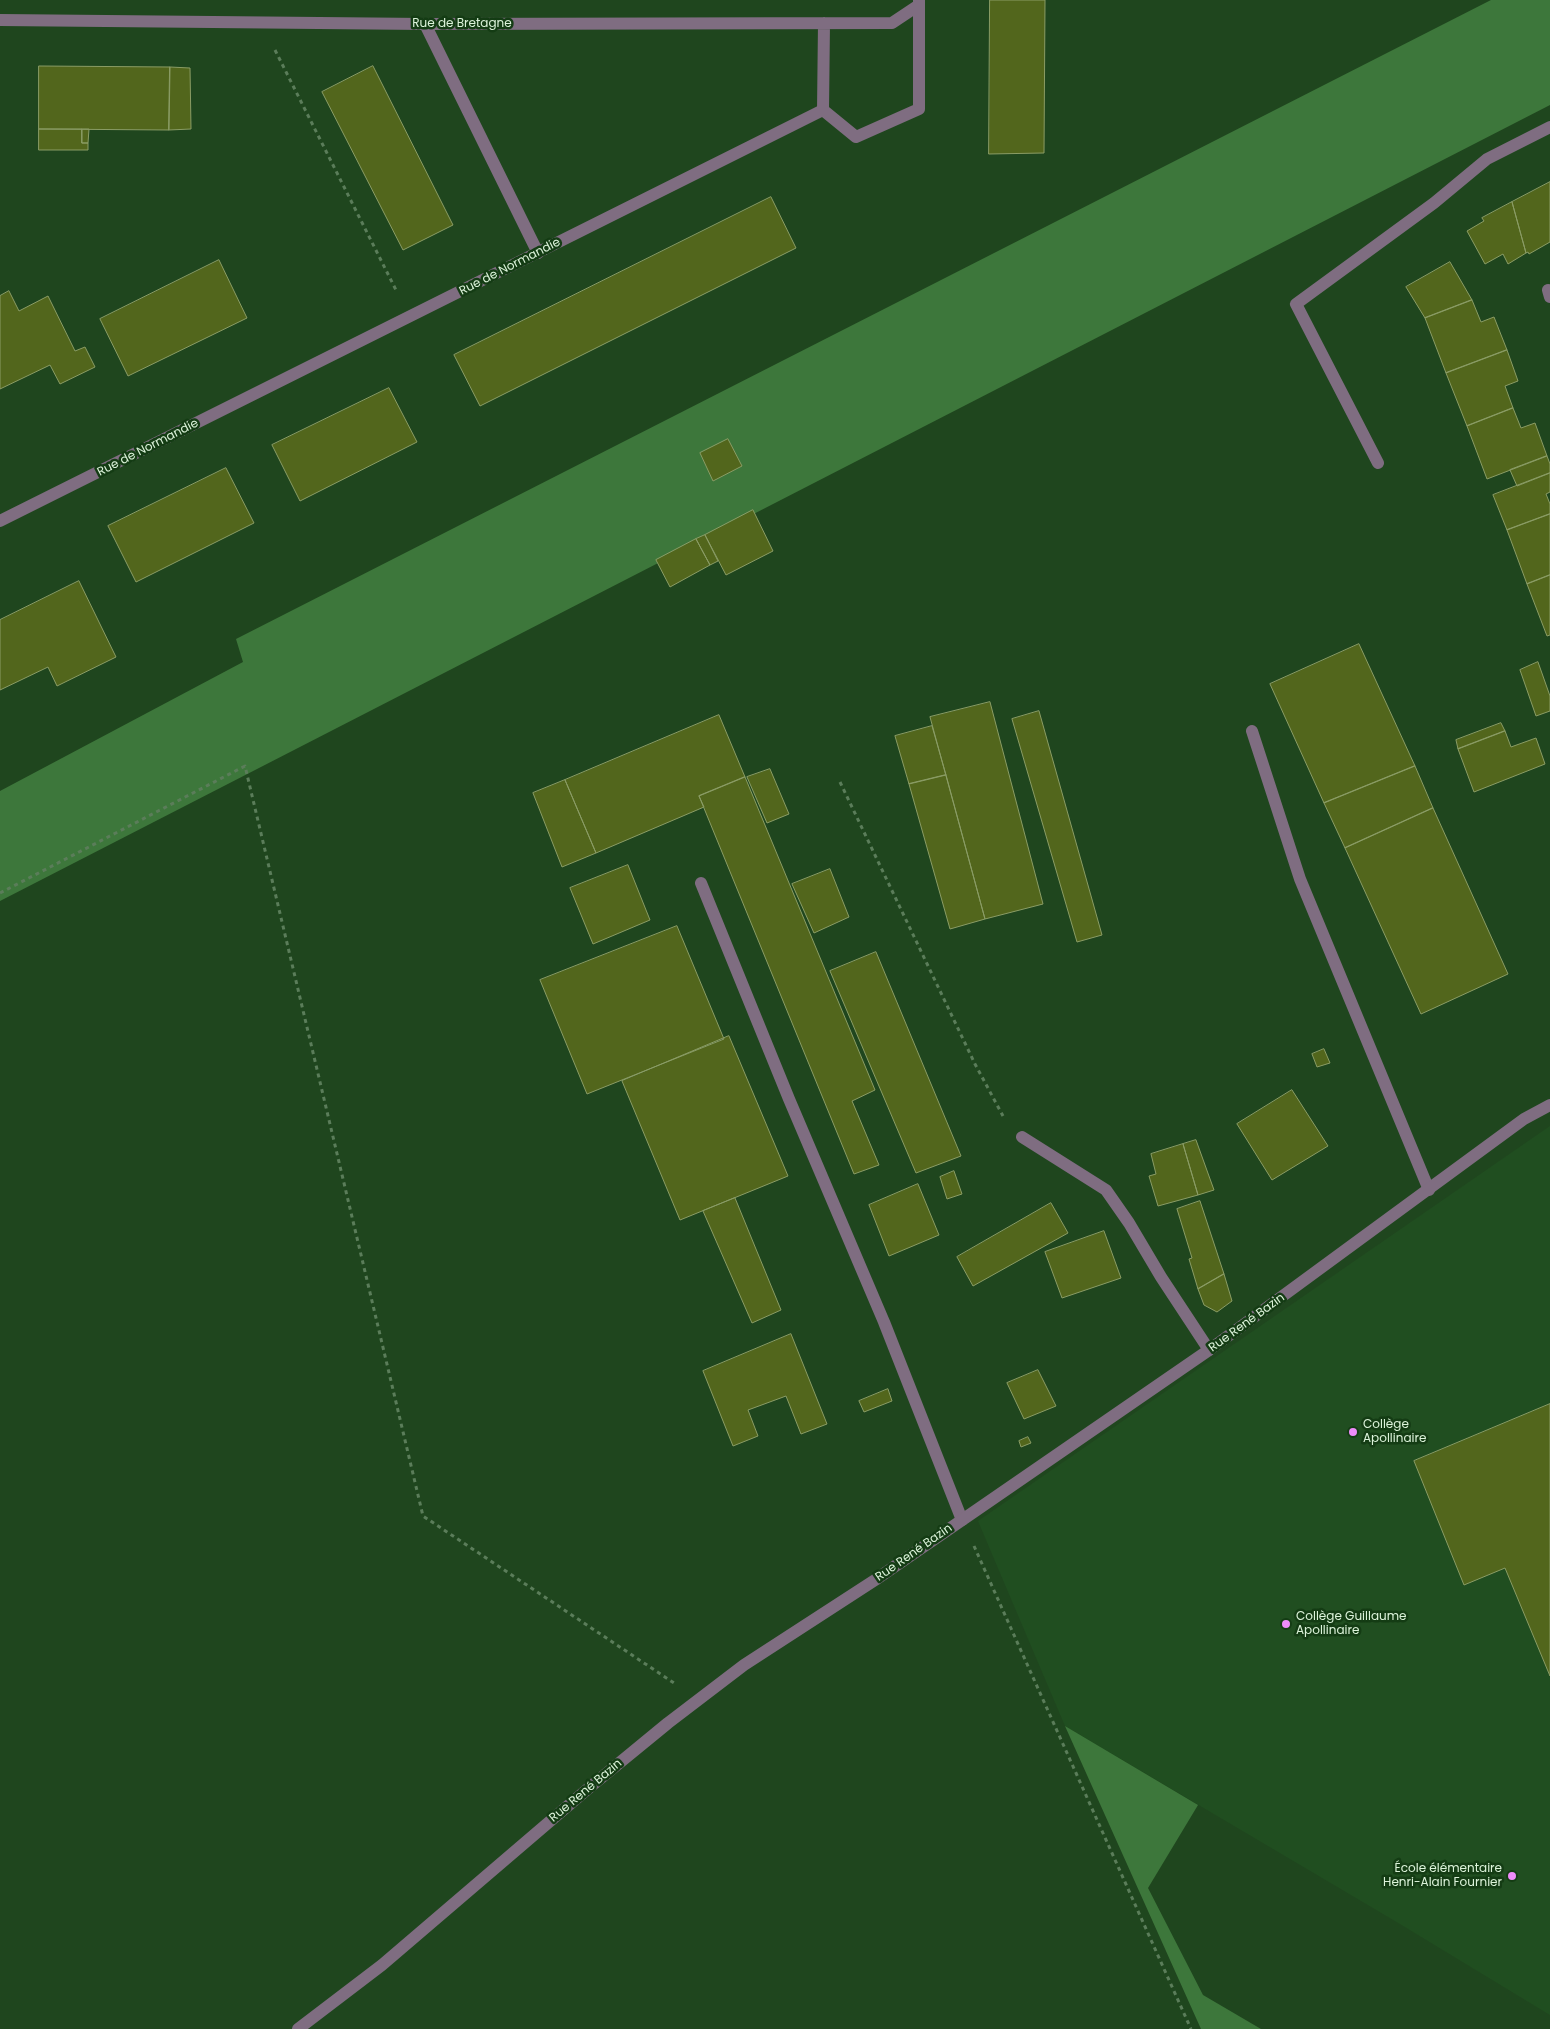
<!DOCTYPE html>
<meta charset="utf-8">
<style>
body{margin:0}
canvas{display:block;background:#1f461e}
</style>
<canvas width="1550" height="2029"></canvas>
<script>
const g = document.querySelector('canvas').getContext('2d');
g.lineJoin = 'round';
function paint(path, color) {
  g.fillStyle = color;
  g.fill(path, 'evenodd');
}
function stroke(path, color, width, dash) {
  g.strokeStyle = color;
  g.lineWidth = width;
  g.lineCap = dash ? 'butt' : 'round';
  g.setLineDash(dash || []);
  g.stroke(path);
}
function label(font, color, halo, rows, align = 'center') {
  g.font = font + ' Poppins,sans-serif';
  g.lineWidth = 5;
  g.setLineDash([]);
  g.textBaseline = 'middle';
  g.strokeStyle = halo;
  g.fillStyle = color;
  for (const [text, x, y, turn = 0] of rows) {
    g.save();
    g.translate(x, y);
    g.rotate((+turn || 0) * Math.PI / 180);
    g.textAlign = isNaN(turn) ? turn : align;
    if (halo) g.strokeText(text, 0, 0);
    g.fillText(text, 0, 0);
    g.restore();
  }
}
paint(new Path2D(`
 M1550,1126v889l-150,-91 -335,-198 -87,-205z`), '#204e20');
paint(new Path2D(`
 M1491,0h59v105l-1550,796v-110l243,-129 -7,-23z
 M1065,1726l133,79 -50,83 55,107 58,34h-60z`), '#3d773b');
const building = new Path2D(`
 M990,0h55l-1,153 -55,1z
 M39,66l131,1 -1,63 -130,-1z
 M373,66l80,159 -50,25 -81,-158z
 M170,67l20,1 1,61 -22,1z
 M39,129h43v14h6v7h-49z
 M82,129h7l-1,14h-6z
 M1550,182v60l-21,12 -1,-2 -2,1 -14,-51z
 M771,197l25,51 -316,158 -26,-51z
 M1512,202l14,51 -18,11 -5,-10 -18,10 -18,-33 17,-10 -2,-3z
 M219,260l28,58 -119,58 -28,-57z
 M1450,262l22,38 -47,18 -19,-31z
 M9,291l10,20 29,-15 27,55 10,-4 10,20 -35,17 -10,-19 -50,24v-93z
 M1472,300l9,22 13,-5 13,33 -61,23 -21,-55z
 M1507,350l11,31 -13,5 8,22 -46,18 -21,-53z
 M389,388l28,54 -117,59 -28,-56z
 M1513,408l8,20 14,-5 12,33 -60,23 -20,-53z
 M728,439l14,27 -29,15 -13,-28z
 M1547,456l3,8v9l-33,13 -7,-16z
 M226,468l28,55 -118,59 -28,-56z
 M1550,473v19l-4,2 4,10v10l-43,16 -14,-35z
 M753,510l20,41 -47,24 -21,-40z
 M1550,514v61l-23,9 -20,-54z
 M705,535l13,26 -8,4 -14,-26z
 M696,539l14,26 -40,22 -14,-27z
 M1550,575v60l-3,1 -20,-52z
 M79,581l37,76 -59,29 -9,-19 -48,23v-70z
 M1359,644l56,122 -91,37 -54,-119z
 M1538,662l12,34v15l-14,5 -16,-46z
 M990,702l53,202 -58,15 -55,-202z
 M1039,711l63,224 -25,7 -65,-223z
 M719,715l26,62 -46,19 5,11 -108,46 -31,-73z
 M1501,723l4,8 -47,18 -2,-9z
 M932,726l14,49 -37,9 -14,-48z
 M1505,731l6,16 25,-9 9,26 -71,28 -16,-43z
 M1415,766l18,42 -88,40 -21,-45z
 M770,769l19,45 -22,9 -20,-46z
 M946,775l39,144 -35,10 -41,-145z
 M745,777l130,313 -23,11 27,64 -25,9 -155,-378z
 M565,780l31,73 -34,14 -29,-74z
 M1433,808l75,166 -87,40 -76,-166z
 M628,865l22,55 -57,24 -23,-56z
 M830,869l19,48 -35,16 -22,-49z
 M677,926l47,113 -137,55 -47,-114z
 M876,952l85,204 -45,17 -86,-202z
 M729,1036l59,140 -108,44 -58,-139z
 M1324,1049l6,14 -13,4 -5,-13z
 M1292,1090l36,56 -56,34 -35,-56z
 M1196,1140l18,50 -16,5 -15,-51z
 M1183,1144l15,51 -40,11 -9,-30 7,-2 -5,-20z
 M954,1171l8,23 -15,5 -7,-22z
 M918,1184l21,51 -50,21 -20,-51z
 M735,1198l46,112 -29,13 -49,-112z
 M1200,1201l24,73 -26,15 -9,-30 3,-1 -15,-49z
 M1051,1203l17,30 -95,53 -16,-29z
 M1104,1231l17,47 -59,20 -17,-46z
 M1224,1274l8,27 -15,11 -13,-7 -6,-16z
 M791,1334l36,90 -26,10 -15,-38 -38,14 10,26 -25,10 -30,-75z
 M1038,1370l18,36 -32,13 -17,-36z
 M888,1389l4,12 -28,11 -5,-11z
 M1550,1404v272l-45,-108 -41,17 -50,-124z
 M1028,1437l3,6 -10,4 -2,-6z`);
paint(building, '#52661c');
stroke(building, '#8a9c65', 1);
stroke(new Path2D(`
 M275,50l122,242
 M840,782l135,282 28,52
 M0,893l245,-127 178,750 251,167
 M974,1546l217,483`), '#5b7d5a', 3, [4, 4]);
stroke(new Path2D(`
 M1548,290l2,7
 M1378,463l-82,-159 138,-101 53,-44 63,-32
 M1252,731l48,148 129,311
 M701,883l88,216 95,223 78,198
 M1022,1137l84,53 23,33 32,54 48,73`), '#7f6d81', 12);
stroke(new Path2D(`
 M0,20l425,4 467,-1 27,-18
 M425,24l113,229
 M823,110l1,-87
 M0,521l823,-411 33,27 63,-28v-109
 M298,2029l84,-64 208,-178 78,-64 76,-58 131,-85 334,-230 315,-231 26,-14`), '#7f6d81', 12);
for (const [x, y, r, color] of [
 [1353,1432,5,"#ee8cf9"],
 [1286,1624,5,"#ee8cf9"],
 [1512,1876,5,"#ee8cf9"]
]) {
  const dot = new Path2D();
  dot.arc(x, y, r, 0, 2 * Math.PI);
  g.fillStyle = color;
  g.fill(dot);
  stroke(dot, '#143c14', 2);
}
label('12px', '#dcf3da', '#143c14', [
 ["Rue de Bretagne",462,24],
 ["Rue de Normandie",510,267,-27],
 ["Rue de Normandie",148,448,-27],
 ["Rue René Bazin",1247,1323,-36],
 ["Rue René Bazin",914,1553,-35],
 ["Rue René Bazin",586,1791,-40]
]);
label('12px', '#dcf3da', '#143c14', [
 ["Collège",1363,1425],
 ["Apollinaire",1363,1439],
 ["Collège Guillaume",1296,1617],
 ["Apollinaire",1296,1631],
 ["École élémentaire",1502,1869,"right"],
 ["Henri-Alain Fournier",1502,1883,"right"]
], 'left');
</script>
